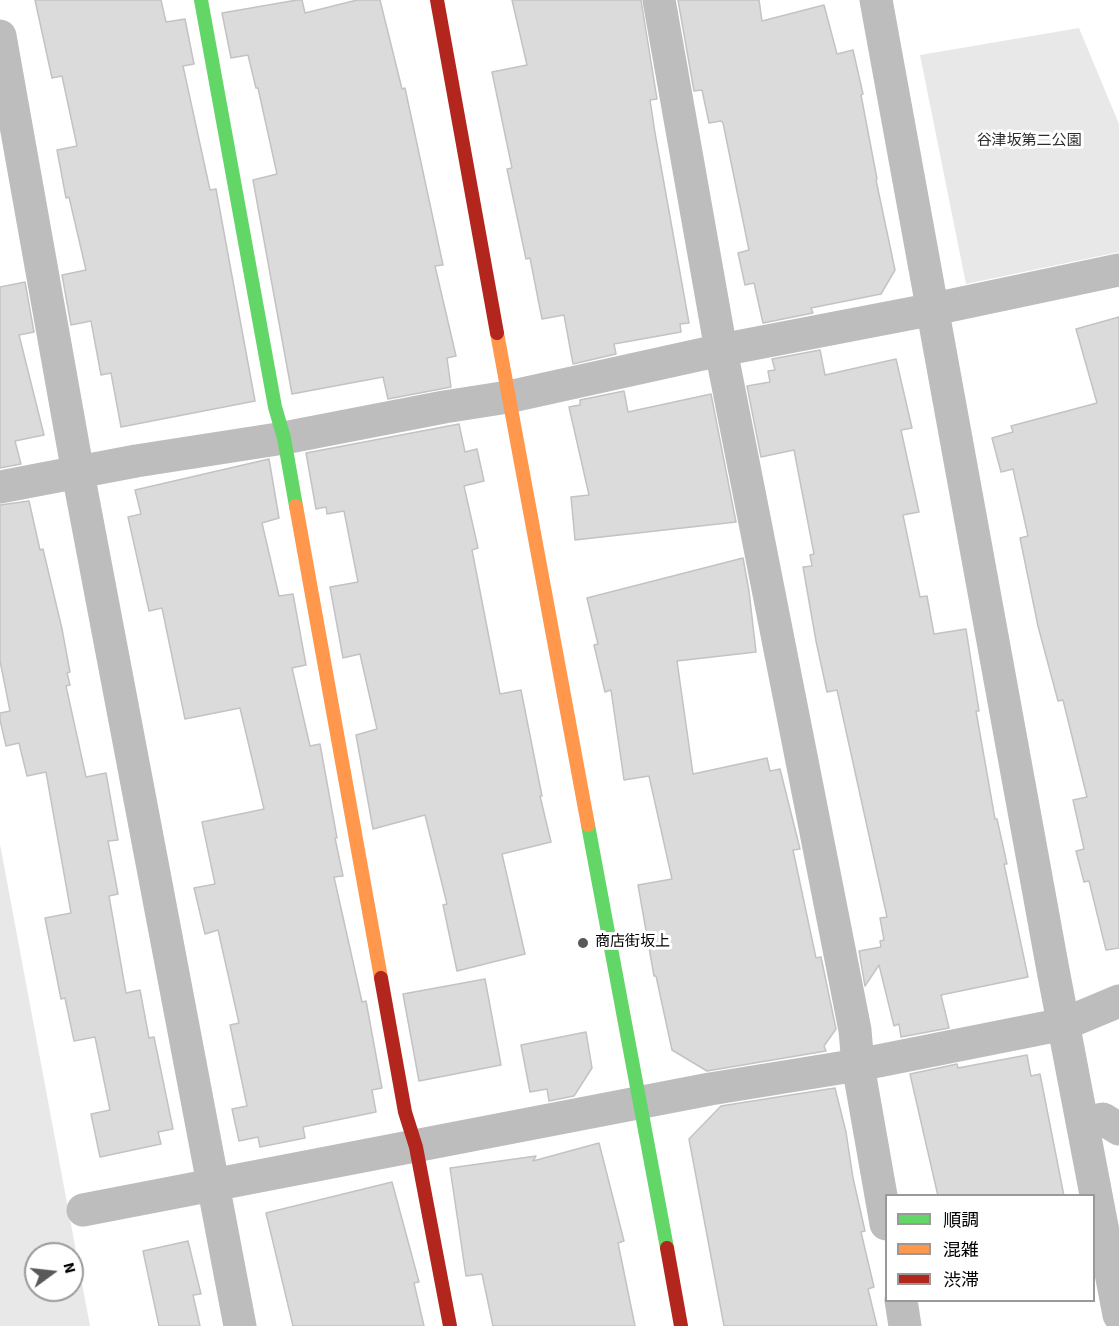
<!DOCTYPE html>
<meta charset="utf-8">
<style>
body{margin:0}
#map{position:relative;width:1119px;height:1326px;overflow:hidden;background:#fff;font-family:"Source Sans 3","Noto Sans JP",sans-serif}
canvas{display:block}
.legend{position:absolute;left:885px;top:1194px;width:210px;height:108px;box-sizing:border-box;background:#fff;border:2px solid #999;margin:0;padding:8px 10px;list-style:none;font-size:18px;color:#000}
.legend li{display:flex;align-items:center;gap:12px;height:30px}
.legend b{width:30px;border:2px solid #999}
.north{position:absolute;left:24px;top:1242px;width:60px;height:60px;box-sizing:border-box;background:#fff;border:2px solid #999;border-radius:50%;rotate:75deg;font-size:16px;font-weight:700;line-height:24px;text-align:center;color:#000}
.north::after{content:'';display:block;margin:auto;width:21px;height:27px;background:#595959;clip-path:polygon(50% 0,100% 100%,50% 72%,0 100%)}
</style>
<div id="map">
<canvas width="1119" height="1326"></canvas>
<ul class="legend">
<li><b style="height:8px;background:#63d668"></b>順調</li>
<li><b style="height:8px;background:#ff974d"></b>混雑</li>
<li><b style="height:8px;background:#b3261e"></b>渋滞</li>
</ul>
<div class="north">N</div>
</div>
<script>
const g = document.querySelector('canvas').getContext('2d');
g.lineJoin = 'round';
function paint(path, color) {
  g.fillStyle = color;
  g.fill(path, 'evenodd');
}
function stroke(path, color, width, dash) {
  g.strokeStyle = color;
  g.lineWidth = width;
  g.lineCap = dash ? 'butt' : 'round';
  g.setLineDash(dash || []);
  g.stroke(path);
}
function label(font, color, halo, rows, align = 'center') {
  g.font = font + ' "Source Sans 3","Noto Sans JP",sans-serif';
  g.lineWidth = 6;
  g.setLineDash([]);
  g.textBaseline = 'middle';
  g.strokeStyle = halo;
  g.fillStyle = color;
  for (const [text, x, y, turn = 0] of rows) {
    g.save();
    g.translate(x, y);
    g.rotate((+turn || 0) * Math.PI / 180);
    g.textAlign = isNaN(turn) ? turn : align;
    if (halo) g.strokeText(text, 0, 0);
    g.fillText(text, 0, 0);
    g.restore();
  }
}
paint(new Path2D(`
 M1079,28l40,96v128l-153,32 -46,-229z
 M0,844l90,482h-90zM36,1254h36v36h-36z`), '#e8e8e8');
const building = new Path2D(`
 M35,0h126l5,22 19,-3 9,45 -11,2 27,124 6,-1 39,212 -134,26 -10,-54 -10,2 -10,-54 -20,4 -9,-50 24,-5 -17,-73 -3,1 -9,-48 20,-4 -15,-70 -10,2z
 M297,0h5l3,13 52,-13h23l22,89 3,-1 38,177 -8,1 21,90 -9,2 4,29 -63,12 -5,-22 -91,17 -39,-214 24,-6 -19,-86h-2l-8,-33 -17,3 -9,-45z
 M512,0h129l16,99 -7,1 5,33 34,190 -9,1 1,8 -67,12 2,10 -43,10 -9,-49 -22,4 -12,-61 -4,1 -19,-90 5,-1 -20,-96 35,-7z
 M678,0h81l3,21 62,-16 13,49 16,-4 10,44 -2,1 16,84 -1,1 19,90 -14,24 -70,14 2,5 -50,10 -9,-40 -9,2 -7,-32 11,-3 -26,-127 -2,-2 -12,2 -7,-33 -8,1z
 M25,282l9,50 -15,3 25,100 -29,6 6,23 -21,4v-181z
 M1119,317v631l-13,2 -17,-69 -5,1 -8,-31 8,-2 -11,-49 14,-3 -24,-97 -5,1 -20,-75 -18,-88 8,-2 -15,-67 -12,3 -9,-34 21,-6 -2,-6 86,-23 -21,-74z
 M820,350l5,25 71,-16 16,69 -11,2 18,82 -16,3 17,82 7,-1 7,38 32,-5 13,82h-3l19,108h2l10,45h-3l24,113 -87,18 8,33 -48,9 -2,-13 -5,2 -15,-61 -14,21 -6,-35 22,-4 -1,-6 4,-1 -4,-22 7,-1 -50,-227 -10,2 -11,-51 -13,-74 9,-1 -2,-11 4,-1 -20,-104 -33,7 -14,-71 23,-4 -2,-11 7,-1 -3,-11z
 M624,391l4,21 83,-18 25,128 -161,18 -4,-43 18,-2 -20,-88 11,-2v-5z
 M459,424l6,28 12,-3 7,32 -20,5 14,62 -6,2 28,144 21,-4 21,106h-2l11,46 -49,12 23,100 -68,17 -14,-66 4,-1 -22,-89 -52,14 -17,-94 21,-6 -17,-75 -17,4 -13,-71 28,-5 -14,-71 -17,3 -1,-7 -10,2 -10,-56z
 M269,459l10,59 -17,5 17,73 14,-2 13,71 -14,3 18,78 10,-2 17,94h-2l8,38 -9,1 28,125 4,-1 16,87 -10,2 4,22 -73,15 2,11 -45,9 -2,-10 -19,4 -7,-32 15,-3 -17,-81 9,-2 -21,-93 -13,4 -11,-46 21,-4 -13,-62 62,-13 -24,-101 -55,11 -23,-111 -13,3 -21,-94 13,-3 -6,-24z
 M29,501l11,49 3,-1 19,80 8,43 -3,1 3,12 -4,1 20,91 20,-4 12,67 -10,1 10,53 -9,2 17,97 14,-3 9,48 5,-1 19,92 -15,3 3,12 -61,13 -9,-43 19,-4 -15,-73 -21,4 -9,-43 -4,1 -16,-81 26,-5 -25,-141 -19,4 -8,-33 -13,3 -6,-26v-7l10,-2 -10,-50v-156z
 M743,558l6,33 7,61 -79,9 16,113 74,-16 3,13 10,-2 20,80 -7,1 23,108 5,-1 15,72 -12,17 2,5 -119,20 -35,-21 -16,-74h-2l-16,-91 34,-6 -23,-103 -25,4 -13,-90 -6,2 -11,-47 4,-1 -11,-46z
 M485,979l16,86 -82,16 -16,-87z
 M586,1032l6,36 -18,28 -25,5 -2,-12 -17,3 -9,-47z
 M1027,1055l4,21 9,-2 24,122h-126l-28,-122 47,-10 1,4z
 M835,1088l11,44 7,46 12,53 -4,1 13,55 -6,2 9,37h-153l-35,-187 32,-33z
 M599,1143l25,98 -6,2 17,83h-142l-11,-52 -16,2 -16,-108 86,-12 -3,5z
 M392,1182l27,100 -5,1 10,43h-131l-27,-113z
 M188,1241l13,53 -8,1 7,31h-41l-16,-75z`);
paint(building, '#dbdbdb');
stroke(building, '#c3c3c3', 1.5);
stroke(new Path2D(`
 M659,0l62,350 134,680 3,35 28,159
 M876,0l177,970 66,345
 M0,36l78,437 162,853
 M0,487l136,-26 148,-23 160,-31 64,-10 213,-47 213,-41 185,-39
 M1084,1124l19,-5 16,10
 M83,1210l627,-121 148,-24 206,-41 55,-23
 M901,1300l4,26`), '#bdbdbd', 33);
stroke(new Path2D(`
 M201,0l74,407 9,31 12,68
 M588,825l79,423`), '#63d668', 14);
stroke(new Path2D(`
 M497,333l91,492
 M296,506l85,472`), '#ff974d', 14);
stroke(new Path2D(`
 M437,0l60,333
 M381,978l24,134 11,35 34,179
 M667,1248l14,78`), '#b3261e', 14);
for (const [x, y, r, color] of [
 [583,943,6,"#595959"]
]) {
  const dot = new Path2D();
  dot.arc(x, y, r, 0, 2 * Math.PI);
  g.fillStyle = color;
  g.fill(dot);
  stroke(dot, '#fff', 2);
}
label('15px', '#2c2c2c', '#fff', [
 ["谷津坂第二公園",1029,142]
]);
label('15px', '#000', '#fff', [
 ["商店街坂上",595,943]
], 'left');
</script>
